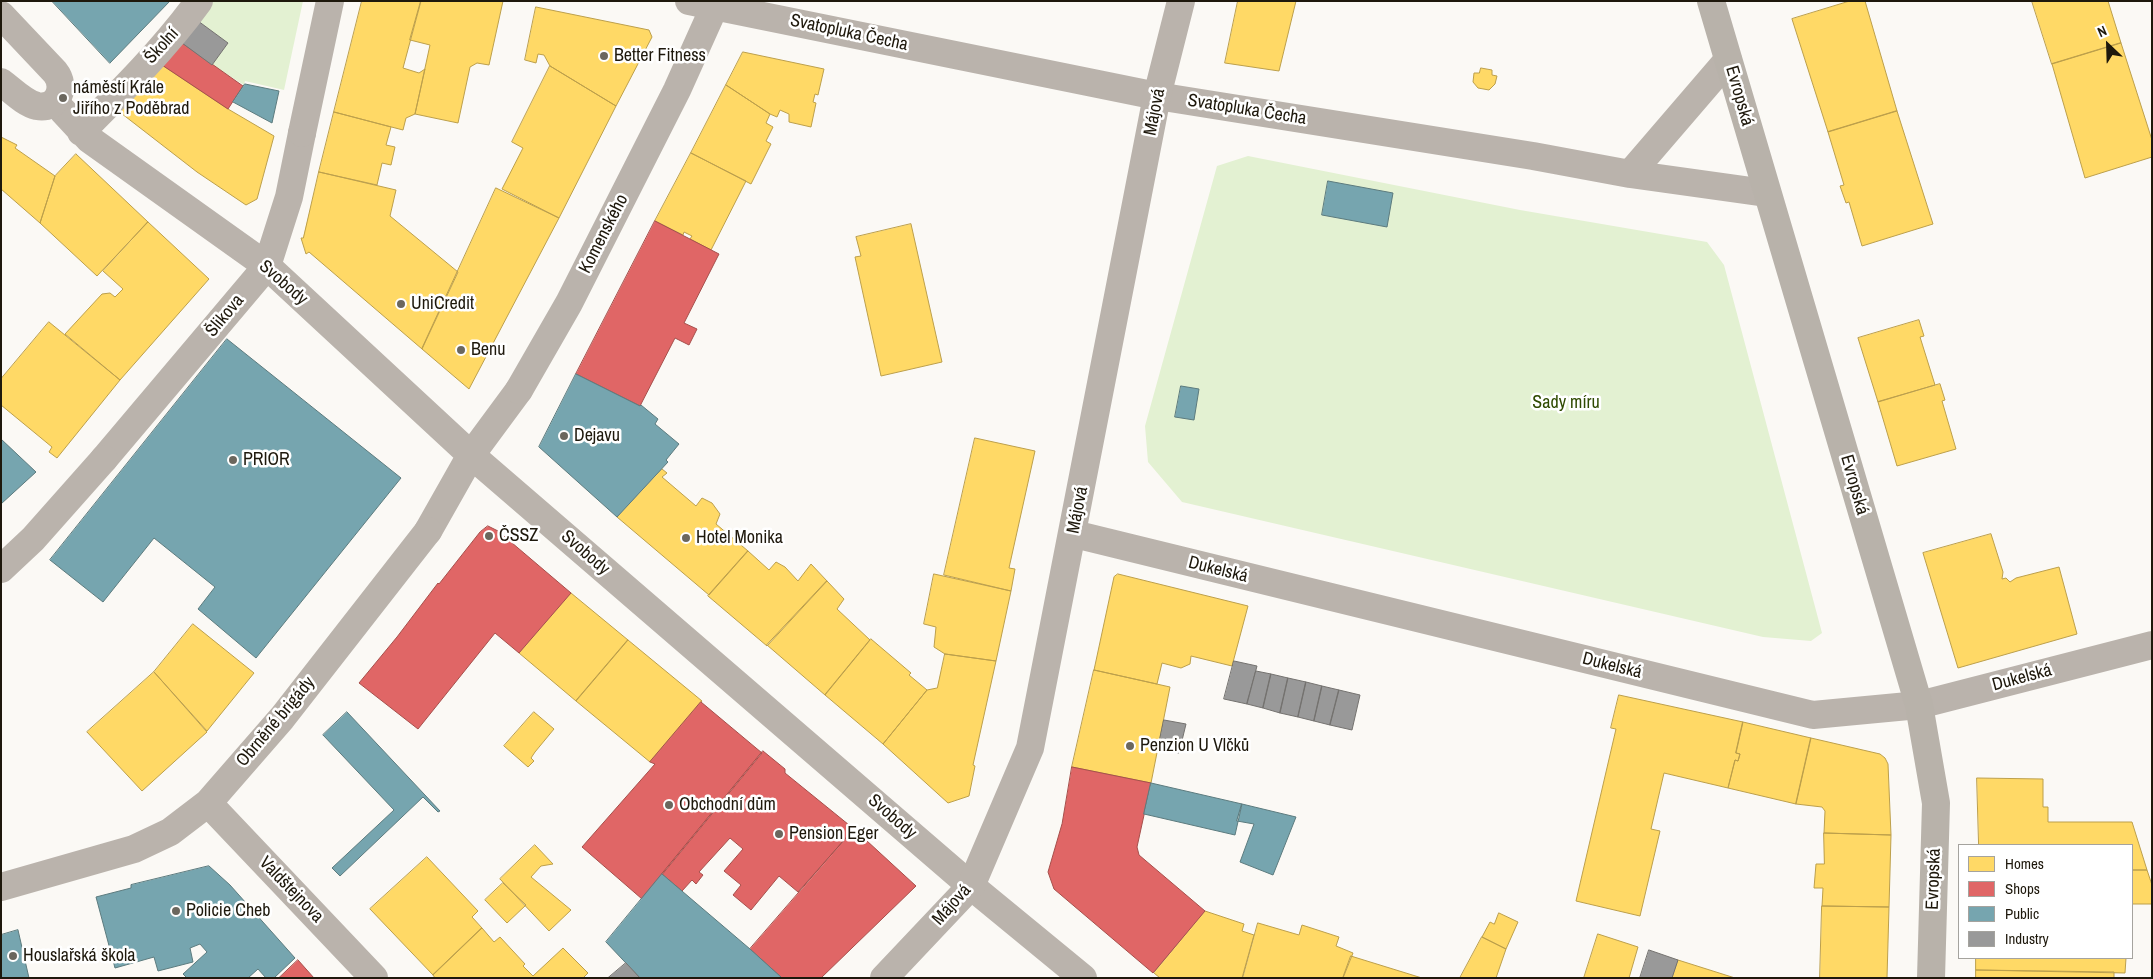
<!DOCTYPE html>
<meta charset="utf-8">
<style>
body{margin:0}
#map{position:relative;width:2153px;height:979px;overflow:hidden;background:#fbf9f5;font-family:"Archivo Narrow",sans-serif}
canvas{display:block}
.frame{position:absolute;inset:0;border:2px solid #1e180c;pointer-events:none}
.legend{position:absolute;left:1958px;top:844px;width:175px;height:115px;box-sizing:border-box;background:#fff;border:1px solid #a5a39e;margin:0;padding:6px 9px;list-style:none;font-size:15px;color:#1e180c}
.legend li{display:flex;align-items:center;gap:10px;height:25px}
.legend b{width:25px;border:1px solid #a5a39e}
.north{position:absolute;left:2083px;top:20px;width:50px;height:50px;-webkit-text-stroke:4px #fff;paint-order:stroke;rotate:336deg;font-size:14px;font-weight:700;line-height:20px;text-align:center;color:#1e180c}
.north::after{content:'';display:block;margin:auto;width:18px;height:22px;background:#1e180c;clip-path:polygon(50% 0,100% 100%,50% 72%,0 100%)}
</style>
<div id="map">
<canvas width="2153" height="979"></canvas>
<div class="frame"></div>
<ul class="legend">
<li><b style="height:14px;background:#ffd966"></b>Homes</li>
<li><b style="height:14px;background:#e06666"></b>Shops</li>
<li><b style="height:14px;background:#76a5af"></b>Public</li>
<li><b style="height:14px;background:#999"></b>Industry</li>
</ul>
<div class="north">N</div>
</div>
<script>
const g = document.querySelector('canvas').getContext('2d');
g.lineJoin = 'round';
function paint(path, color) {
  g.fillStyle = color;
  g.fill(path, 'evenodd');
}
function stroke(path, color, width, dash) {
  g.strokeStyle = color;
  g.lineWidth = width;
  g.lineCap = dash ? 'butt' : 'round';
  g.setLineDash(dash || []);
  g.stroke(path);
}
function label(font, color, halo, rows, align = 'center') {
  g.font = font + ' "Archivo Narrow",sans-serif';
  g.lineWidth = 5;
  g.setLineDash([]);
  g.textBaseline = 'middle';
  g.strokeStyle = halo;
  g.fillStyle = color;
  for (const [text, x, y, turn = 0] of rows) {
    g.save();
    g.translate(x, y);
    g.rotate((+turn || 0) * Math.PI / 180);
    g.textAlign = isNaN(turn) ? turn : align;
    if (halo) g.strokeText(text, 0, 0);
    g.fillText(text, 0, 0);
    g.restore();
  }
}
paint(new Path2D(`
 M204,1h99l-19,89 -39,-9 -1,4 -32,-20 16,-22 -34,-25z
 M1248,156l272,54 187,32 17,23 98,368 -11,8 -48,-4 -581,-135 -34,-40 -3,-36 72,-260z`), '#e3f1d2');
const homes = new Path2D(`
 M362,1h59l-18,67 16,5 6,-4 -10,45 -9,4 -3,12 -69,-18z
 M421,1h82l-14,64 -12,-2 -7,4 -12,56 -43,-9 15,-69 -20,-5z
 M1238,1h58l-17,70 -54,-8z
 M1850,1h15l32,110 -69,21 -36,-113z
 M2032,1h76l13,42 -69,21z
 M536,7l113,23 3,7 -36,69 -66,-40 -6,-11 -6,-1 -2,9 -11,-3z
 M2121,43l31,97v17l-67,21 -33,-114z
 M743,52l81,17 -6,26 -3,-1 -2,8 3,1 -5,24 -22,-5v-8l-9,-4 -3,7 -7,-3 -44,-29z
 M156,61l72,48 46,27 -17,63 -11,6 -49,-33 -80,-62z
 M550,66l66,40 -57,112 -57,-29 21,-41 -11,-6z
 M1481,68l11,2v5l5,1 -2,8 -6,6 -11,-2 -5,-6 1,-9h5z
 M726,85l44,29 -4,9 7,4 -7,14 5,3 -20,40 -60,-31z
 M1897,111l36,113 -71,22 -13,-44 -3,1 -6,-17 4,-1 -16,-53z
 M334,112l57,15 -5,18 9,2 -4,18 -9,-2 -5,22 -58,-13z
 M1,137l16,8 -2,3 40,28 -15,47 -39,-34z
 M691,153l55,28 -35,69 -21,-11 2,-3 -8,-4 -1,3 -28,-14z
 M76,154l72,68 -51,54 -57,-53 15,-47z
 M319,172l77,18 -6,26 68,56 -36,77 -113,-97 -3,2 -5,-16h2z
 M496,188l63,30 -90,171 -47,-40z
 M148,222l61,57 -89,101 -55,-46 37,-40 8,-1 5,4 8,-8 -20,-18z
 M911,224l31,138 -61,14 -26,-119 6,-1 -5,-19z
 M1919,320l5,16 -4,1 15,48 -57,17 -20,-64z
 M49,322l71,58 -63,78 -8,-6 3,-5 -51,-42v-26z
 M1940,384l5,16 -3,1 14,48 -59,17 -19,-64z
 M975,438l60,13 -26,117 6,1 -4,22 -67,-16z
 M662,469l5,4 -5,4 34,29 6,-8 10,5 8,11 -4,10 32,27 -39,44 -92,-78z
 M1991,534l12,38 -1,7 4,-1 4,4 6,-4 43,-11 18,67 -119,34 -35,-115z
 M748,551l21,19 7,-8 9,5 13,14 13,-17 16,17 -60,65 -59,-50z
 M934,574l77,17 -15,70 -51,-7 -11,-7 2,-20 -12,-3z
 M1118,574l130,32 -16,60 -41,-10 -1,8 -9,4 -19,-5 -5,21 -63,-14 20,-93z
 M827,581l17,18 -7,10 33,31 -45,55 -58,-50z
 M571,593l57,47 -52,61 -57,-48z
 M193,624l61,49 -47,58 -53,-59z
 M871,639l40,34 -2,2 18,15 -44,54 -58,-49z
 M628,640l74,61 -52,61 -74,-61z
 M945,654l51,7 -23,104 2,1 -6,30 -21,7 -65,-59 44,-54 10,-2z
 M1094,670l76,17 -19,96 -79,-16z
 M154,672l53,60 -65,59 -55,-59z
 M1619,695l124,27 -7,31 4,1 -2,7 -3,-1 -7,28 -64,-15 -13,56 9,2 -20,85 -64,-15 40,-172 -5,-1z
 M534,712l20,17 -19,23 -4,6 3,3 -6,6 -24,-21z
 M1743,722l68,16 -15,66 -68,-16 7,-28 3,1 2,-7 -4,-1z
 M1811,738l69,16 5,4 3,6 3,71 -67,-2 1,-22 -3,-4 -26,-3z
 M1977,778l66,1v28h5v15h84l15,48h-15v-25h-153z
 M1824,833l67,2 -2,72 -67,-1 1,-18h-9l2,-24h8z
 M535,845l18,19 -12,2 -10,11 40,33 -22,21 -49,-52z
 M427,857l51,54 -6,6 10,11 -49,47 -63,-66z
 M2132,870h15l5,15v19h-20z
 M503,883l23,22 -19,18 -22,-23z
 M1822,906l67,1 -2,71h-67z
 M1205,911l39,13 -2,7 12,4 -12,43h-82l-6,-5z
 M1499,913l19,9 -12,27 -24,-12 8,-15 4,2z
 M1258,923l41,12 3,-10 37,12 -3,9 17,7 -10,25h-100z
 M482,928l12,14 6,-5 25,27 -2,2 10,10 30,-28 25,25 -5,5h-148l-2,-3z
 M1598,934l40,13 -9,31h-45z
 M1482,937l24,12 -10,29h-36z
 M1351,956l3,1 68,21h-79z
 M1976,958h150l-1,15 -149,-3z
 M1678,960l57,18h-63z
 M1976,970l138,2v6h-138z`);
paint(homes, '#ffd966');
stroke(homes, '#bc9f4b', 1);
const shops = new Path2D(`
 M178,40l65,46 -15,23 -72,-48z
 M655,221l64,33 -35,69 13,6 -8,16 -14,-7 -35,68 -64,-32z
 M488,526l10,5 73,62 -52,60 -24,-20 -77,96 -59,-46 38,-46 41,-54 1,1 41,-52z
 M701,702l61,51 -120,146 -60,-52 73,-83 -5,-2z
 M763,751l22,18v4l69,56 -56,63 -19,-16 -28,34 -18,-15 8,-10 -17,-14 19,-22 -13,-11 -31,34 4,3 -7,9 -4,-4 -10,11 -20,-17z
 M1072,767l79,16 -14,64 2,8 66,56 -52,62 -99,-84 -6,-17 14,-48z
 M854,829l62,57 -95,92h-39l-32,-29z
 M298,960l16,18h-35z`);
paint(shops, '#e06666');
stroke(shops, '#a64f4b', 1);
const public = new Path2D(`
 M52,1h118l-60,62z
 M245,84l34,7 -7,32 -39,-21z
 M1328,181l65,12 -6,34 -65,-12z
 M227,339l174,139 -145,180 -58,-49 17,-22 -61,-49 -51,64 -53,-42z
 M576,374l64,32 1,-1 17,14 -3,5 24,20 -13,16 2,2 -51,55 -78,-70z
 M1181,386l18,3 -5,31 -19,-3z
 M1,439l35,33 -35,32z
 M347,712l93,99 -2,1 -15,-15 -83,79 -8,-8 62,-58 -71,-75z
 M1151,783l91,21 -7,31 -91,-21z
 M1242,804l54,13 -23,58 -33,-13 14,-38 -17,-3z
 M209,866l21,19 65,73 -21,20h-8l-8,-9 -10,9h-61l-4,-4 24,-22 -7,-8 -10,4 3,14 -35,9 -4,-14 -39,11 -19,-71 35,-9v-3z
 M662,874l88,75 32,29h-142l-34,-36z
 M18,930l11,48h-28v-43z`);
paint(public, '#76a5af');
stroke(public, '#5c7b7e', 1);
const industry = new Path2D(`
 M194,18l34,25 -16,22 -34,-25z
 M1234,661l23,5 -10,38 -23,-5z
 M1256,671l15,3 -8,34 -16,-4z
 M1271,674l17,4 -8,35 -17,-5z
 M1288,678l18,4 -8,35 -18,-4z
 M1306,682l16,4 -8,35 -16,-4z
 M1322,686l17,4 -9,35 -16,-4z
 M1339,690l21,5 -8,35 -22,-5z
 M1164,720l22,4 -7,29 -21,-4z
 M1649,950l29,10 -6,18h-32z
 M626,963l14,15h-32z`);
paint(industry, '#999');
stroke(industry, '#74726f', 1);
stroke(new Path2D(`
 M63,111l26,28 178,127 204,189 500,431 112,92
 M81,132c41,-41 84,-84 118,-131
 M104,459l163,-193 22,-69 13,-64
 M428,531l43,-76 48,-65`), '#bab3ac', 28);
stroke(new Path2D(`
 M689,1l468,95 376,60 97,18 136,19
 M1,15l54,57c12,15 3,38 -18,34 -13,-3 -25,-16 -36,-24
 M302,133l28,-132
 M1630,174l98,-114
 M519,390l50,-87 108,-213 40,-89
 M1074,534l739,181 106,-10 233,-60
 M1,569l32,-30 71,-80
 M208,803l166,175
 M1,887l133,-38 36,-17 38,-29 74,-85 146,-187`), '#bab3ac', 28);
stroke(new Path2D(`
 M884,978l87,-92 59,-138 127,-652 24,-95`), '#bab3ac', 28);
stroke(new Path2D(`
 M1711,1l208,704 17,98 -5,175`), '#b8b2aa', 28);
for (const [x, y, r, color] of [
 [604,56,5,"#6b675e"],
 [63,98,5,"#6b675e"],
 [401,304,5,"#6b675e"],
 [461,350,5,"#6b675e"],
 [564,436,5,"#6b675e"],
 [233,460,5,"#6b675e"],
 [489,536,5,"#6b675e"],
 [686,538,5,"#6b675e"],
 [1130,746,5,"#6b675e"],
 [669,805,5,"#6b675e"],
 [779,834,5,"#6b675e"],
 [176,911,5,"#6b675e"],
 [13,956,5,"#6b675e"]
]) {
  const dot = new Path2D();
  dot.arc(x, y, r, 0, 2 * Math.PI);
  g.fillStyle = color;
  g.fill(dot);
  stroke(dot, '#fff', 2);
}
label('18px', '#1e180c', '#fff', [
 ["Svatopluka Čecha",849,33,12],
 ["Školní",162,46,-48],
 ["Evropská",1739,96,74],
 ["Svatopluka Čecha",1247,110,9],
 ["Májová",1155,112,-79],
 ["Komenského",604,234,-63],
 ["Svobody",283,283,41],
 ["Šlikova",225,316,-50],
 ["Evropská",1854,485,74],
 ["Májová",1078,510,-79],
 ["Svobody",585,553,41],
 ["Dukelská",1218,570,14],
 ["Dukelská",1612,666,14],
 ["Dukelská",2022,678,-15],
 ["Obrněné brigády",276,722,-50],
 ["Svobody",892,817,41],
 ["Evropská",1934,879,-88],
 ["Valdštejnova",291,890,46],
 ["Májová",952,905,-48]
]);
label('18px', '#1e180c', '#fff', [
 ["Better Fitness",614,56],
 ["náměstí Krále",73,88],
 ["Jiřího z Poděbrad",73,109],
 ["UniCredit",411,304],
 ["Benu",471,350],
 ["Dejavu",574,436],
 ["PRIOR",243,460],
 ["ČSSZ",499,536],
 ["Hotel Monika",696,538],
 ["Penzion U Vlčků",1140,746],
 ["Obchodní dům",679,805],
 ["Pension Eger",789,834],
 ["Policie Cheb",186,911],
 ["Houslařská škola",23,956]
], 'left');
label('18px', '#2f4a01', '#fff', [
 ["Sady míru",1566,403]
]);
</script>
